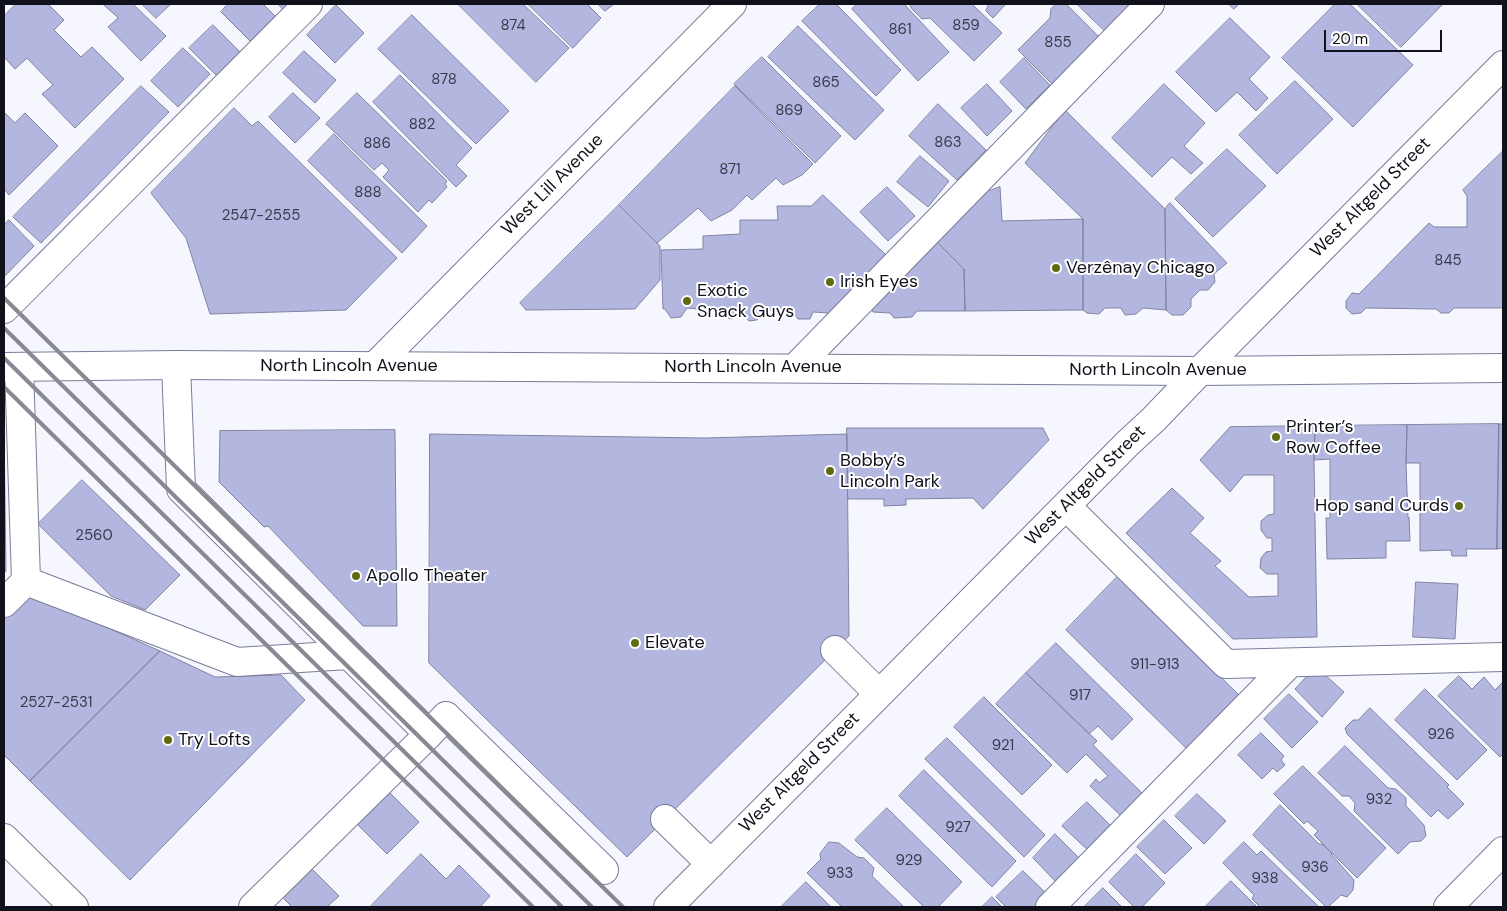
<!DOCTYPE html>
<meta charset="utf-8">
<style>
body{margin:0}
#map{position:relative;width:1507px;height:911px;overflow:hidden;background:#f6f7fe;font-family:"DM Sans",sans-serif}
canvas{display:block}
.frame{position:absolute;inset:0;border:5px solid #11111c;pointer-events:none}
.scale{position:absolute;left:1324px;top:30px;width:118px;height:22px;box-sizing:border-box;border:2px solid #11111c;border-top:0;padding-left:6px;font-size:15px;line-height:18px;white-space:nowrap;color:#11111c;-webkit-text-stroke:4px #fff;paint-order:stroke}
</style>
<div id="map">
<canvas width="1507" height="911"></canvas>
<div class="frame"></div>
<div class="scale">20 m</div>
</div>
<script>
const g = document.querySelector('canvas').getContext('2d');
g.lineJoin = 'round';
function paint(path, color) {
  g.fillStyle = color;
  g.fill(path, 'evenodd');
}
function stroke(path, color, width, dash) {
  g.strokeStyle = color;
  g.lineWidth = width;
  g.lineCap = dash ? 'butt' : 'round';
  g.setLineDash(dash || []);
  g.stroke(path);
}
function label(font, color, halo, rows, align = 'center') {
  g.font = font + ' "DM Sans",sans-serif';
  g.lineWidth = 4;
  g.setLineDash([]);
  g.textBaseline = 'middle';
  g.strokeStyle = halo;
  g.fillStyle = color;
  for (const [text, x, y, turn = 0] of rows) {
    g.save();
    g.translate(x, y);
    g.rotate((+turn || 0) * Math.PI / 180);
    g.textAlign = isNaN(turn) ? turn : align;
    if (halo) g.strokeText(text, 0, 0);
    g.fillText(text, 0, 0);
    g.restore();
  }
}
const building = new Path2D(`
 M16,4h32l16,16 -10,10 27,27 11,-10 32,32 -49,49 -33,-34 11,-9 -26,-27 -12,11 -11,-12v-41z
 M103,4h30l33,32 -25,25 -33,-34 10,-9z
 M142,4h29l-15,14z
 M228,4h35l13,13 -25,25 -30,-30z
 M278,4h20l-10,10z
 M458,4h65l46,44 -33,34z
 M528,4h59l14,14 -28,30z
 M598,4h16l-9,7z
 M820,4h16l65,66 -25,26 -74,-75z
 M857,4h47l45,48 -31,29 -66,-72z
 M910,4h62l30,29 -28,28 -44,-43 -8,1 -10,-10z
 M989,4h17l-13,14 -7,-7z
 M1056,4h10l33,33 -47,47 -34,-34 32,-32 1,-9z
 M1077,4h54l-26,27z
 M1229,4h10l-5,5z
 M1335,4h15l63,61 -60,62 -71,-69z
 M1357,4h86l-42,43z
 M336,5l28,28 -29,30 -28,-28z
 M412,15l97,96 -33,33 -98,-95z
 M1230,18l40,39 -21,22 19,19 -12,13 -19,-19 -21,20 -40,-40z
 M213,25l28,28 -24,23 -28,-28z
 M798,26l86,84 -29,30 -87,-83z
 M183,48l27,26 -32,33 -27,-26z
 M304,51l32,29 -21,23 -32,-30z
 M762,57l79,79 -26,27 -81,-79z
 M1024,58l26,27 -24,24 -26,-27z
 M400,75l72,73 -16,17 11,11 -11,11 -83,-85z
 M1295,81l38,38 -56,55 -38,-39z
 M987,84l25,27 -25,25 -26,-28z
 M1164,84l41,39 -21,23 19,17 -12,11 -19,-17 -20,20 -40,-39z
 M141,86l28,26 -128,131 -28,-26z
 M735,86l78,78 -11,11 -19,10 -7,-7 -24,22 -5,-5 -15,15 -21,11 -13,-13 -41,35 -38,-38z
 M293,93l27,25 -25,25 -26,-26z
 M357,93l90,88 -2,3 2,3 -15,16 -3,-3 -11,12 -35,-35 6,-7 -7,-7 -8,7 -48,-46z
 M938,104l48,46 -29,30 -48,-44z
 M234,108l18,18 6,-5 139,137 -51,52 -136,4 -24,-76 -35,-45z
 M1066,111l99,98 1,101 -23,-2 -7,6 -11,1 -4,-7h-16l-6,6 -12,-1 -4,-3v-91l-58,-56 29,-39z
 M4,112l11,11 10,-10 33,33 -49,49 -5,-6z
 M334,134l93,92 -25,27 -94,-92z
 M1227,149l39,37 -53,51 -38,-38z
 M1503,151v157h-49l-5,5h-8l-5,-4 -70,-1 -5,5 -9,1 -6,-6v-7l6,-8 7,1 70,-71 5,4h33v-31l-4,-6z
 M920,156l29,25 -21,26 -31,-25z
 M887,187l28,29 -27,25 -28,-29z
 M1000,187l2,34 81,-2v91l-118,1 -1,-42 -31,-31 45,-43z
 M823,195l63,60 -57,58 -16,-1 -3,7h-12l-7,-9h-24l-10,10 -8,1 -9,-9 -8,7 -9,-2 -5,-6 -31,-3 -6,9 -10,1 -6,-9h-2l-2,-59 42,-1v-13l37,-2v-14h38l-1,-14h34z
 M1170,203l57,60 -13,11 1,8 -7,8h-8l-9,9v8l-8,8h-11l-6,-5 -1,-101z
 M619,205l41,41v34l-25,29 -109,1 -6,-7z
 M9,220l25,26 -30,31v-52z
 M933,238l31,31 1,42h-48l-5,6 -18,1 -4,-5 -17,-1 -7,-10z
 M1499,424h4v124l-6,1z
 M1499,424l-2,125h-31l1,7h-15l-1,-6 -31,1v-88h-14l1,-38z
 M1407,425l-1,38 2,55 1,-1 1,24h-24v17l-59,1 -1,-41h4v-59l-16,1 1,-34z
 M1315,426l-1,34 3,177 -84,2 -107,-106 46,-45 32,30 -14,15 31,28 -6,5 34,31 29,-1v-22h-11l-7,-6 1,-10 5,-6 6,-1v-13h-5l-6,-8v-9l7,-6 6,-1v-39h-30l-14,17 -30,-32 30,-33z
 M847,428h196l6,12 -66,69 -10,-11 -67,1v6l-22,1v-7h-36z
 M4,430l2,141 -2,2z
 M395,430l2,196h-34l-95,-100 -4,1 -45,-45 1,-51z
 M430,434l275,4 142,-4 2,202 -222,221 -198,-194z
 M82,480l98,95 -35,35 -34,-14 -73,-72z
 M1118,576l126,124 -53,53 -125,-123z
 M1416,582l42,2 -3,55 -42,-2z
 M30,593l130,58 -130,130 -26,-26v-135z
 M1056,643l77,76 -21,21 -14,-14 -9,8 -63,-61z
 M160,651l55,26 66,-2 24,25 -175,180 -100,-99z
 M1026,673l71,68 -4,4 51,50 -22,22 -32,-31 6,-7 3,4 9,-7 -22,-22 -19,19 -71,-69z
 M1323,673l21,19 -22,25 -27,-28 11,-12z
 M1459,676l13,13 12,-12 11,13 8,-8v71l-3,4 -62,-61z
 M1425,689l62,61 -30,30 -62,-60z
 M1289,694l29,28 -26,26 -28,-29z
 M984,697l68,68 -30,30 -68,-68z
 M1370,708l79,77 -2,2 17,17 -16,15 -10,-9 -7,7 -84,-83 -2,-6 8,-8h5z
 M1261,733l23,23 -3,4 4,5 -8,7 -4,-4 -11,11 -24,-24z
 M947,738l98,97 -21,22 -99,-98z
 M1345,746l43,42 8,1 10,9v8l18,19 2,11 -5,5 -11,1 -12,12 -44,-43 1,-8 -6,-7h-7l-24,-23z
 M1303,766l83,82 -29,30 -43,-43 4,-4 -11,-10 -3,3 -30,-30z
 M924,770l92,91 -24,26 -93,-91z
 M390,793l29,29 -32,32 -30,-30z
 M1197,794l29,27 -22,23 -29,-28z
 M1087,802l28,28 -24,23 -29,-27z
 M1280,805l39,39h3l9,8 1,3 22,25 -1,10 -6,7 -6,-2 -13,12h-2l-73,-72z
 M887,808l75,74 -24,25h-14l-69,-67z
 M1164,820l28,28 -27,26 -28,-27z
 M1055,834l27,27 -24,23 -25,-26z
 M829,842l10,1 18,14 7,1 10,10 -2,8 32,31h-62l-35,-34 14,-14 -1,-5z
 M1244,842l13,13 4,-4 58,56h-59l-8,-8 2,-4 -31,-32z
 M421,854l25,25 13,-14 31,31 -10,11h-110z
 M1136,854l29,29 -23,24h-8l-25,-25z
 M313,870l26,26 -12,11h-35l-8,-8z
 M1023,871l27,26 -10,10h-34l-10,-10z
 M1231,881l26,26h-52z
 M806,882l25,25h-50z
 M1103,888l19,19h-38z
 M992,897l10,10h-20z`);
paint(building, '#b3b6df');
stroke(building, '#8184a1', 1);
const minor = new Path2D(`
 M4,309l304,-305
 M176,365l5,124 248,245 -176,173
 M375,366l357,-362
 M796,367l354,-363
 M1066,506l160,158 277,-7
 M26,581l211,81 111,-7
 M4,603l22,-22 -7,-214
 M835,650l44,44
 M429,734l17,-18 158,154
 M665,819l46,45
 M4,838l70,69
 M668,907l460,-464 26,-24 46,-48 303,-306
 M1050,907l240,-244
 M1448,907l55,-56`);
const major = new Path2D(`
 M4,367l172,-2 1024,6 303,-3`);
stroke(minor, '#7a7c99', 30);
stroke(major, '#7a7c99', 30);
stroke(minor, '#fff', 28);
stroke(major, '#fff', 28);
stroke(new Path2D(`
 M4,298l619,609
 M4,328l588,579
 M4,358l558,549
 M4,387l529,520`), '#888992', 4);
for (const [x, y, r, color] of [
 [1056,268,5,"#606a11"],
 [830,282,5,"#606a11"],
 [687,301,5,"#606a11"],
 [1276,437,5,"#606a11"],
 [830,471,5,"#606a11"],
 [1459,506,5,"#606a11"],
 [356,576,5,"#606a11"],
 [635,643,5,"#606a11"],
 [168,740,5,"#606a11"]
]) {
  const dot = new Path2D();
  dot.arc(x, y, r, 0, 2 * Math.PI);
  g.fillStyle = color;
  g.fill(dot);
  stroke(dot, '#fff', 2);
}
label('15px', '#3a3a4d', null, [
 ["874",513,26],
 ["859",966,26],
 ["861",900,30],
 ["855",1058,43],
 ["878",444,80],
 ["865",826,83],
 ["869",789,111],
 ["882",422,125],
 ["863",948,143],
 ["886",377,144],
 ["871",730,170],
 ["888",368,193],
 ["2547-2555",261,216],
 ["845",1448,261],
 ["2560",94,536],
 ["911-913",1155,665],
 ["917",1080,696],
 ["2527-2531",56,703],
 ["926",1441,735],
 ["921",1003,746],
 ["932",1379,800],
 ["927",958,828],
 ["929",909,861],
 ["936",1315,868],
 ["933",840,874],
 ["938",1265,879]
]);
label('18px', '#11111c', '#fff', [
 ["West Lill Avenue",553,185,-45],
 ["West Altgeld Street",1371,198,-45],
 ["North Lincoln Avenue",349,366],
 ["North Lincoln Avenue",753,367],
 ["North Lincoln Avenue",1158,370],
 ["West Altgeld Street",1086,486,-45],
 ["West Altgeld Street",800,773,-45]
]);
label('18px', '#11111c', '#fff', [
 ["Verzênay Chicago",1066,268],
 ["Irish Eyes",840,282],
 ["Exotic",697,291],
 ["Snack Guys",697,312],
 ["Printer’s",1286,427],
 ["Row Coffee",1286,448],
 ["Bobby’s",840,461],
 ["Lincoln Park",840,482],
 ["Hop sand Curds",1449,506,"right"],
 ["Apollo Theater",366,576],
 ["Elevate",645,643],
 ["Try Lofts",178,740]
], 'left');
</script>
